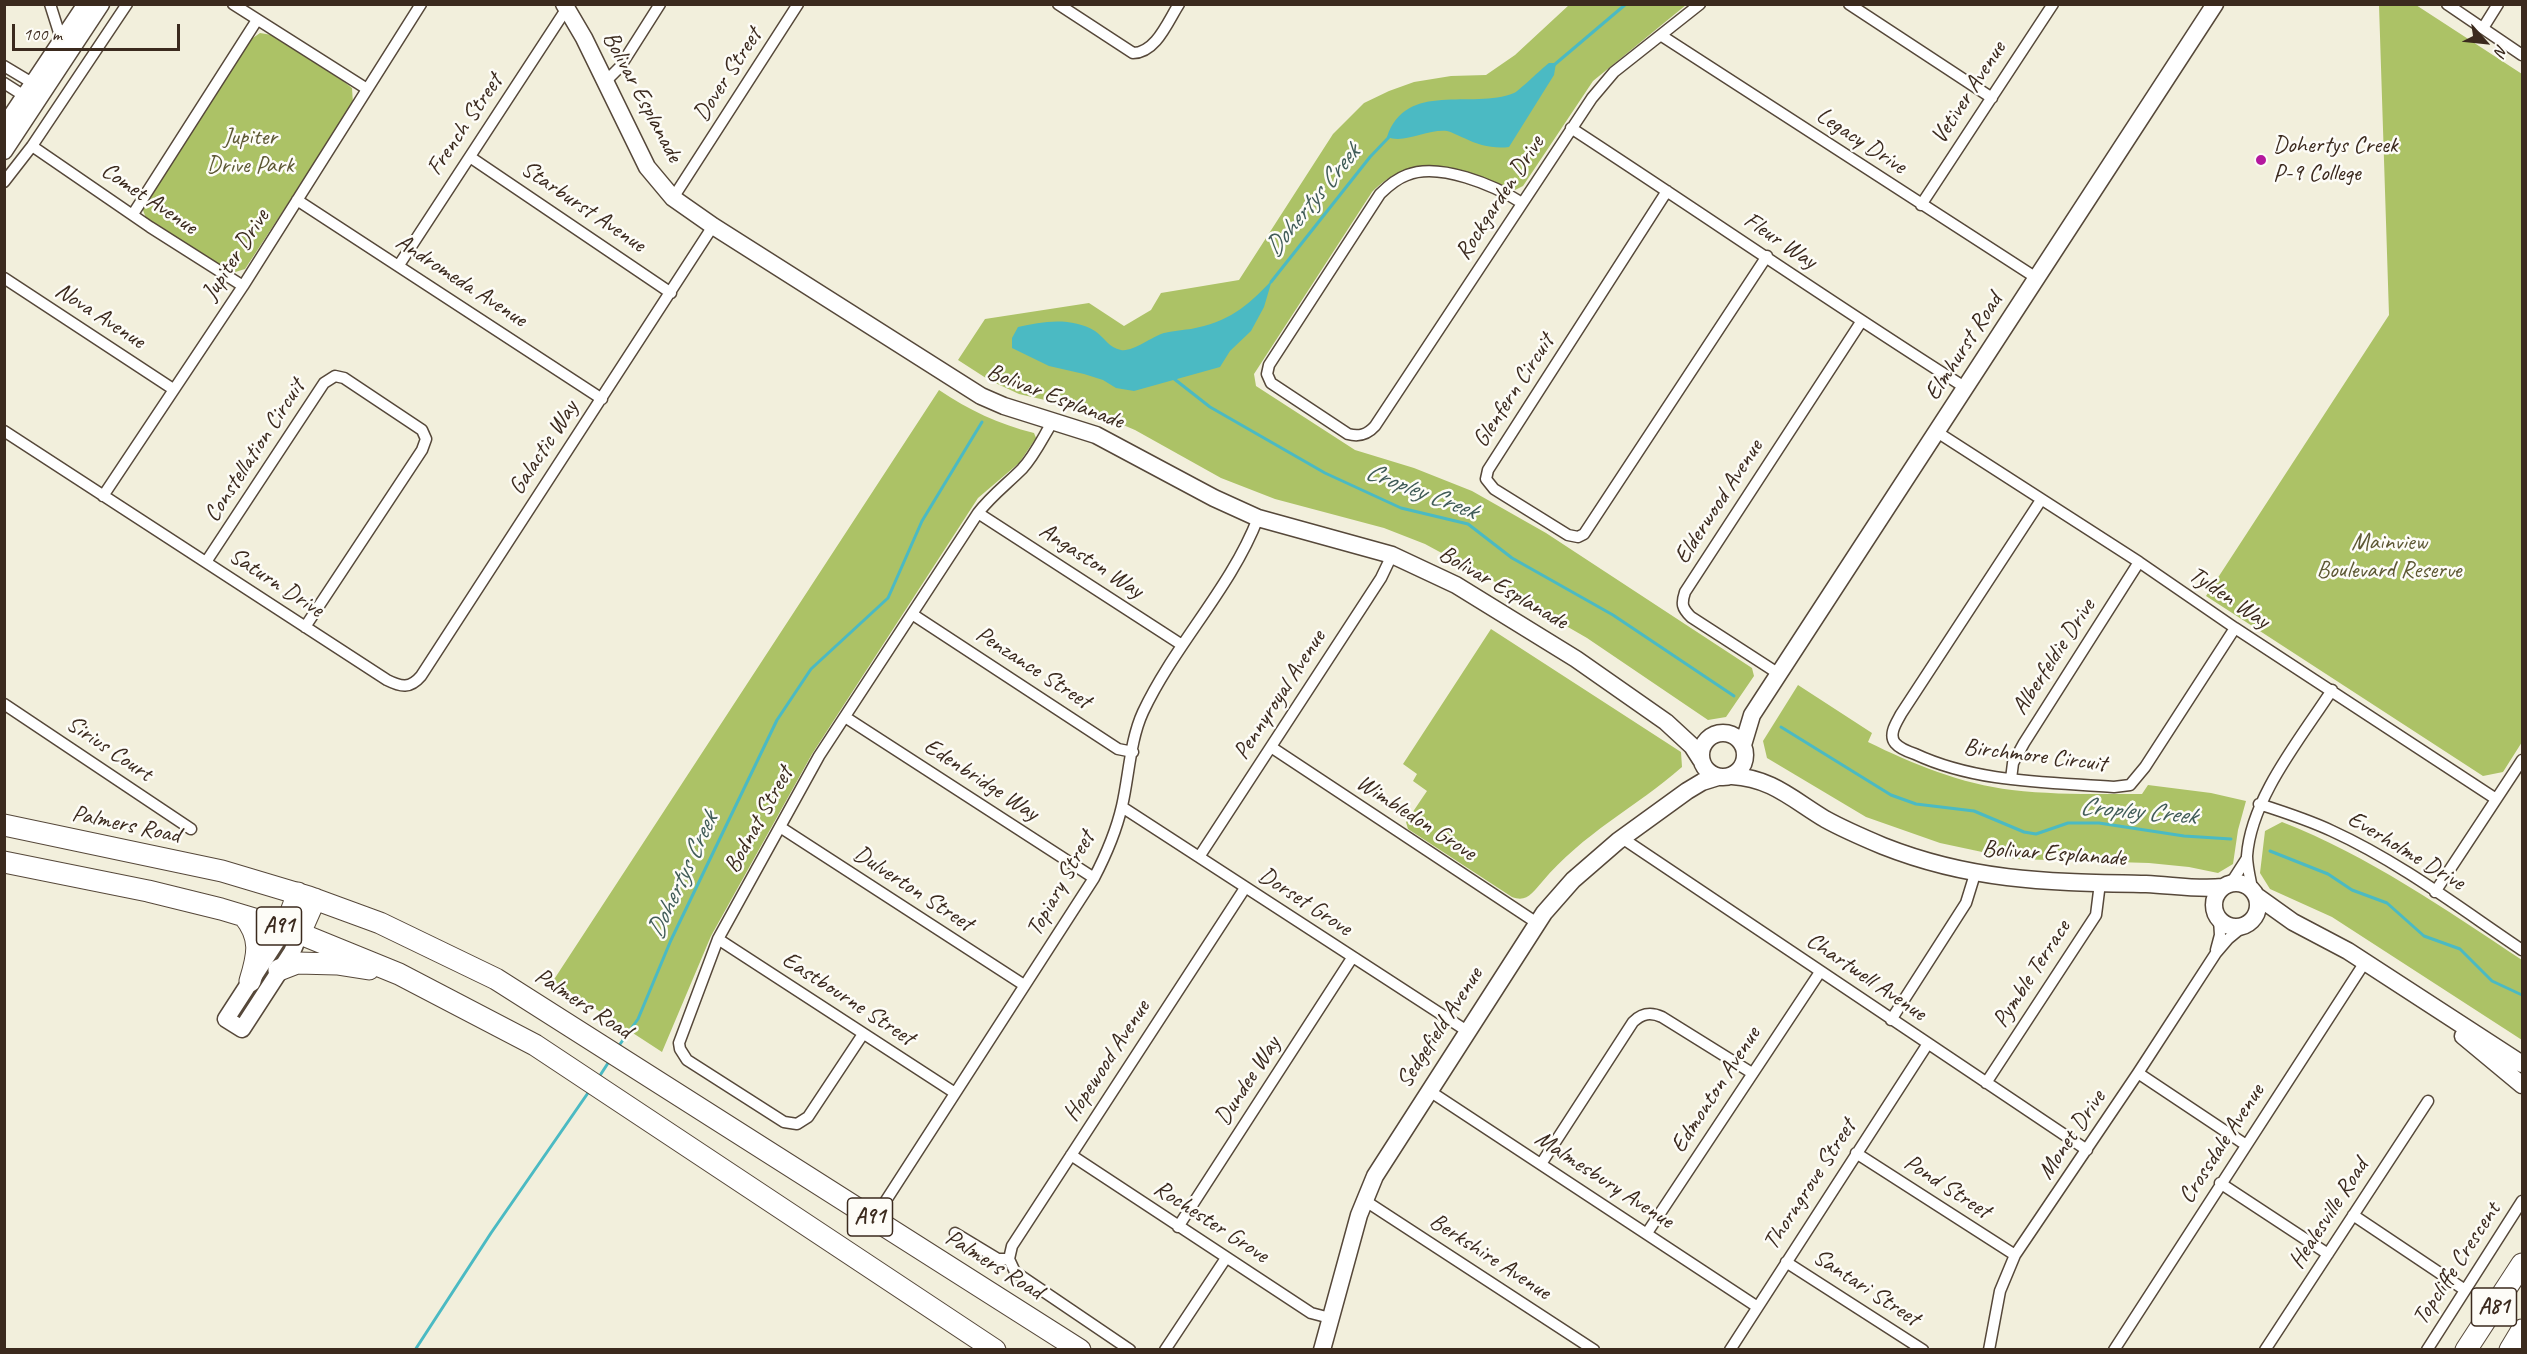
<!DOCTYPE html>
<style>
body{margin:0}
#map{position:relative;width:2527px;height:1354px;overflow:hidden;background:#f2efdc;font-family:Caveat,sans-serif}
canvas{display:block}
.frame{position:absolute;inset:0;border:6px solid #3b2a1e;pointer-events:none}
.north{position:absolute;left:2455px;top:12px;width:60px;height:60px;-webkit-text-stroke:4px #fdfcf7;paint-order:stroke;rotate:117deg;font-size:16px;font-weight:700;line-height:24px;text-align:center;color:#3b2a1e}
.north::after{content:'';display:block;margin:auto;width:21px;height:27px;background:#3b2a1e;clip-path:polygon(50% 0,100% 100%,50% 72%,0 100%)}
.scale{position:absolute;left:12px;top:24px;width:168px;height:27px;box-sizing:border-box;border:3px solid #3b2a1e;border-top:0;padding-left:8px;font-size:18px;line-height:21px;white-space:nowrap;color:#3b2a1e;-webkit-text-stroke:4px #fdfcf7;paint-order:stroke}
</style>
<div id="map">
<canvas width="2527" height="1354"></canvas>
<div class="frame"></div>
<div class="north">N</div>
<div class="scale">100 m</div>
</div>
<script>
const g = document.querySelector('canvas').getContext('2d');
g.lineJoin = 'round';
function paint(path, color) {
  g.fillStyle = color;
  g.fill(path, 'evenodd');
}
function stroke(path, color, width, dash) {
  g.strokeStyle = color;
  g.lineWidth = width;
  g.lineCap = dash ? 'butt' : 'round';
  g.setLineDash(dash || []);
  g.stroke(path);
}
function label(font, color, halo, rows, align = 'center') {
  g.font = font + ' Caveat,sans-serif';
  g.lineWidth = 5;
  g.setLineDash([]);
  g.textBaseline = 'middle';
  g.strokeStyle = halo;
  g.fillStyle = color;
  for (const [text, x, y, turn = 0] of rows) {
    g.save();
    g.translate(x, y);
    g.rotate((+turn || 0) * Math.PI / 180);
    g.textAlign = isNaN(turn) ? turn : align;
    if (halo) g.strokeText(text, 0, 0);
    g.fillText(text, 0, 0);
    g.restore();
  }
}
paint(new Path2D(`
 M1569,5h117l-93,76 -70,105 -8,4c-53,-17 -97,-44 -143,2l-118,182 2,12 99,64 59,18 58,23 74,42 206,135 2,8 -28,41 -18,3 -121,-82 -52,-30 -36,-24 -74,-40 -41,-16 -109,-29 -54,-21 -86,-48 -47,-20 -69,-16 -30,-14 -31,-20 27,-41 104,-16 35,23 27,-16 10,-17 78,-13 94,-146 31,-31 25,-12 25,-9 37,-6 35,-1 29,-20z
 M2379,5h37l106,69v668l-19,30 -20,4 -277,-180 183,-281z
 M260,33l12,2 71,46 9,7 1,16 -108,165 -13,4 -85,-52 -4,-11 1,-6 106,-164z
 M939,390c30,20 59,34 95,43l2,5 -17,25 -41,35 -166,256 -101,182 -49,116 -109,-71z
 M1491,629l190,123 1,15c-47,41 -99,66 -140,115 -9,10 -15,21 -30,15l-104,-68 -2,-7 21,-31 -14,-10 4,-7 -14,-10z
 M1798,685l74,48 -4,9c45,22 93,42 144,48 43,5 87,4 130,4l6,-9 63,8 35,8 -8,29 -5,34 -15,9 -29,-6 -40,-4 -134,-4 -75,-16 -74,-26 -99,-59 -4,-17z
 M2282,822c87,34 163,87 240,138v80l-190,-123 -62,-28 -10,-16 5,-42z`), '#acc266');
paint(new Path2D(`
 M1549,63h7l-2,12 -45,72c-16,2 -31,-2 -45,-9 -5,-2 -12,-6 -17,-7 -20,-2 -42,13 -60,6 19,-57 85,-27 127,-44 5,-2 27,-24 35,-30z
 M1272,280l-8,27 -13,24 -21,20 -10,16 -86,24 -18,-3 -13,-8 -19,-6 -35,-8 -37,-18v-10l6,-11c25,-6 54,-10 77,4 9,6 14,17 26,19 12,2 30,-13 43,-17 8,-2 18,-3 27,-4 37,-7 56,-22 81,-49z`), '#4bbac3');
stroke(new Path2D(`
 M1554,65l72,-61
 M1271,282l99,-125 20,-21
 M1173,378l37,29 115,66 76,35 67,16 44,34 101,57 121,81
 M1781,727l110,68 25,9 58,7 50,21 12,2 32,-11h31l85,13 47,3
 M2270,851l58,23 24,16 35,13 37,33 36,13 32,32 30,14
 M618,1047l20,-28 33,-79 106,-220 34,-51 77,-71 34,-77 60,-99
 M599,1077l11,-17
 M415,1350l76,-117 99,-143`), '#4bbac3', 3);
const street = new Path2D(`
 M50,4l12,38
 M233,4l134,85
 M1058,4l75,49c23,0 35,-32 46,-49
 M1849,4l143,94
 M2447,4l75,51
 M2483,28l15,-24
 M1662,36l376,243
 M4,66l30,18
 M605,82l15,-15 40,-63
 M4,83l22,14
 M1571,128c132,86 262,176 395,260
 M32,146l118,81 93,59
 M470,157l201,136
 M4,182l28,-36 95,-142
 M1667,191l-179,279 -2,9 8,10 74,46 10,2 6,-3 183,-278
 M673,198l125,-194
 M297,200l305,199
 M1522,203c-28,-18 -83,-41 -115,-28 -11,4 -19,11 -27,19l-111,171 -2,9 4,9 77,51c11,3 19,1 27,-8l217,-328 22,-26 86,-68
 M1921,205l132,-201
 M133,214l124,-194
 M399,265l168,-257
 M4,278l169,111
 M4,431l383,249c14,7 23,9 34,-4l292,-450
 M1937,432l202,130 96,66 261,171
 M103,496l140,-210 178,-282
 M2041,500l-140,214c-4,8 -13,20 -6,29 5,6 14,9 20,11 62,29 133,28 199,33l16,-2 15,-18 90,-139
 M978,513l204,132
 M206,562l118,-179 11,-7 9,2 78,52 4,9 -4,11 -117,177
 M912,614l206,135 15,3
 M1779,674l-88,-57c-9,-9 -10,-13 -6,-25l176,-270
 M4,704l187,125
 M845,717l249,161
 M1271,747l266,176
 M2011,779l2,-16 11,-20 115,-181
 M2259,804c25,8 50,16 73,27 68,31 129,78 190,119
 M1122,807l345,224
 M780,827l244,158
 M1622,838l465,312
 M1199,857l182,-279 11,-23
 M2231,883l16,-25
 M2252,888c-2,-10 -5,-22 -5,-32 4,-58 54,-118 85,-166
 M2435,892l87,-132
 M718,939l237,154
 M2216,950l4,-15 -1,-16
 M1891,1020l75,-117 9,-29
 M863,1034l-55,83 -11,7 -13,-2 -97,-62 -7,-11 -1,-6 39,-104 101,-183 159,-243c13,-17 29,-29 44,-44 13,-14 21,-32 31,-48
 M2138,1073l108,72
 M1986,1083l110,-168 4,-32
 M1428,1090l328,216
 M1856,1153l159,102
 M1071,1155l240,158 19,5
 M1541,1164l92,-142c9,-9 18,-10 29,-5l90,56
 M2220,1183l108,71
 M1364,1200l230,150
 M2353,1215l112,75
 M874,1219l220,-341c12,-23 22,-46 28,-72 7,-30 8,-66 21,-94 32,-68 88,-124 115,-194
 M1178,1227l174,-269
 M955,1233l43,26h11l6,13 115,78
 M1647,1233l173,-261
 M1009,1259l3,-13 233,-358
 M1786,1262l137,88
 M1165,1350l61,-92
 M1730,1350l197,-305
 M1989,1350l11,-59 15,-36 123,-182 78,-120 12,-14 17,-14
 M2114,1350l251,-388
 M2265,1350l163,-249
 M2427,1350l95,-149`);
const secondary = new Path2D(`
 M564,4l20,34 63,129 26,31 40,28 268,170 23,10 92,29 118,63 44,20 134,37 64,30 120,74 90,63 26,24 9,14
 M4,127l82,-123
 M4,151l97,-147
 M1701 755a22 22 0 1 1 44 0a22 22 0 1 1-44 0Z
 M1743,745l9,-30 463,-711
 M1732,776c39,2 60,23 93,43 18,10 39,19 58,27 91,36 168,36 263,38 26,1 51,6 77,3
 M2214 905a22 22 0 1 1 44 0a22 22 0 1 1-44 0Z
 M2258,897l35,25 55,29 174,113
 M285,928l-59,91 16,10 50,-77 8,-19
 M2463,1036l59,49
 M1322,1350l37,-135 16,-39 169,-263 29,-33 45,-39 69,-50 15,-9 16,-5`);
const highway = new Path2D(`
 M4,825l218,46 87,26 71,26 116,56 584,371
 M4,862l144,29 73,18 70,21 108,44 136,71 460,305
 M244,916c18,22 14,39 6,65
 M285,928l13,-35
 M300,933l15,-34
 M279,970l18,-7 40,1 32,5
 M2466,1350l56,-86
 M2510,1350l12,-20`);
stroke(street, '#56483a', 13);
stroke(secondary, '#56483a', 19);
stroke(highway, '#56483a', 23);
stroke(street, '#fff', 10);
stroke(secondary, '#fff', 16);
stroke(highway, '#fff', 21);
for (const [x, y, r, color] of [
 [2261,160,6,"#b5179e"]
]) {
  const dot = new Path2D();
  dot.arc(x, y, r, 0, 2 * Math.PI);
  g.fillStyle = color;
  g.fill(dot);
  stroke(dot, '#fdfcf7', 2);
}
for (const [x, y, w] of [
 [279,926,45],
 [870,1217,45],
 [2494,1307,45]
]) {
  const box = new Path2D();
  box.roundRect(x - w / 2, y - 19, w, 38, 4.5);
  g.fillStyle = '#fdfcf7';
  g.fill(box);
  stroke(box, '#3b2a1e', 1.5);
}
label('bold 22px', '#3b2a1e', null, [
 ["A91",279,926],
 ["A91",870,1217],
 ["A81",2494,1307]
]);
label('24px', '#3b2a1e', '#fdfcf7', [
 ["Dover Street",728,75,-57],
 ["Vetiver Avenue",1969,93,-57],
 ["Bolivar Esplanade",642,97,62],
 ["French Street",465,125,-56],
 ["Legacy Drive",1861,141,33],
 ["Rockgarden Drive",1500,198,-57],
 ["Comet Avenue",149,199,34],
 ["Starburst Avenue",583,207,34],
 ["Fleur Way",1780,241,34],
 ["Jupiter Drive",236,255,-57],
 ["Andromeda Avenue",461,281,33],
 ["Nova Avenue",100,316,33],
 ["Elmhurst Road",1964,347,-57],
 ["Glenfern Circuit",1514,391,-57],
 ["Bolivar Esplanade",1055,397,21],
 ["Galactic Way",544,448,-57],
 ["Constellation Circuit",255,451,-57],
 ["Elderwood Avenue",1719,502,-57],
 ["Angaston Way",1091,561,33],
 ["Saturn Drive",276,583,33],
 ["Bolivar Esplanade",1503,588,30],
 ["Tylden Way",2229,598,34],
 ["Alberfeldie Drive",2054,657,-57],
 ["Penzance Street",1033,668,33],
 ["Pennyroyal Avenue",1280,695,-57],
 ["Sirius Court",109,749,34],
 ["Birchmore Circuit",2035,756,7],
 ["Edenbridge Way",981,780,33],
 ["Wimbledon Grove",1416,818,33],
 ["Bodnat Street",759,820,-61],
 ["Palmers Road",126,825,12],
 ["Everholme Drive",2406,851,31],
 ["Bolivar Esplanade",2054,854,4],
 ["Topiary Street",1061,884,-61],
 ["Dulverton Street",913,889,33],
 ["Dorset Grove",1305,902,33],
 ["Pymble Terrace",2032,974,-57],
 ["Chartwell Avenue",1866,977,34],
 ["Eastbourne Street",848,999,33],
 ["Palmers Road",583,1004,33],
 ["Sedgefield Avenue",1440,1028,-57],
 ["Hopewood Avenue",1107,1061,-57],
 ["Dundee Way",1248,1081,-57],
 ["Edmonton Avenue",1716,1090,-57],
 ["Monet Drive",2072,1135,-56],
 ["Crossdale Avenue",2222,1144,-57],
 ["Malmesbury Avenue",1604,1180,33],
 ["Thorngrove Street",1810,1185,-57],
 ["Pond Street",1947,1187,33],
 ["Healesville Road",2329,1214,-57],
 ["Rochester Grove",1211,1222,33],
 ["Berkshire Avenue",1490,1257,33],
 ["Topcliffe Crescent",2457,1264,-57],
 ["Palmers Road",994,1265,32],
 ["Santari Street",1866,1288,33]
]);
label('24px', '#5d5834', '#fdfcf7', [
 ["Jupiter",250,138],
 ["Drive Park",250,166],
 ["Mainview",2389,543],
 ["Boulevard Reserve",2389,571]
]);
label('24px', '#3b2a1e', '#fdfcf7', [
 ["Dohertys Creek",2273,146],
 ["P-9 College",2273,174]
], 'left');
label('italic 26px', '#415c58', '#fdfcf7', [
 ["Dohertys Creek",1313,201,-51],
 ["Cropley Creek",1421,492,21],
 ["Cropley Creek",2138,812,5],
 ["Dohertys Creek",683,876,-65]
]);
</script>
